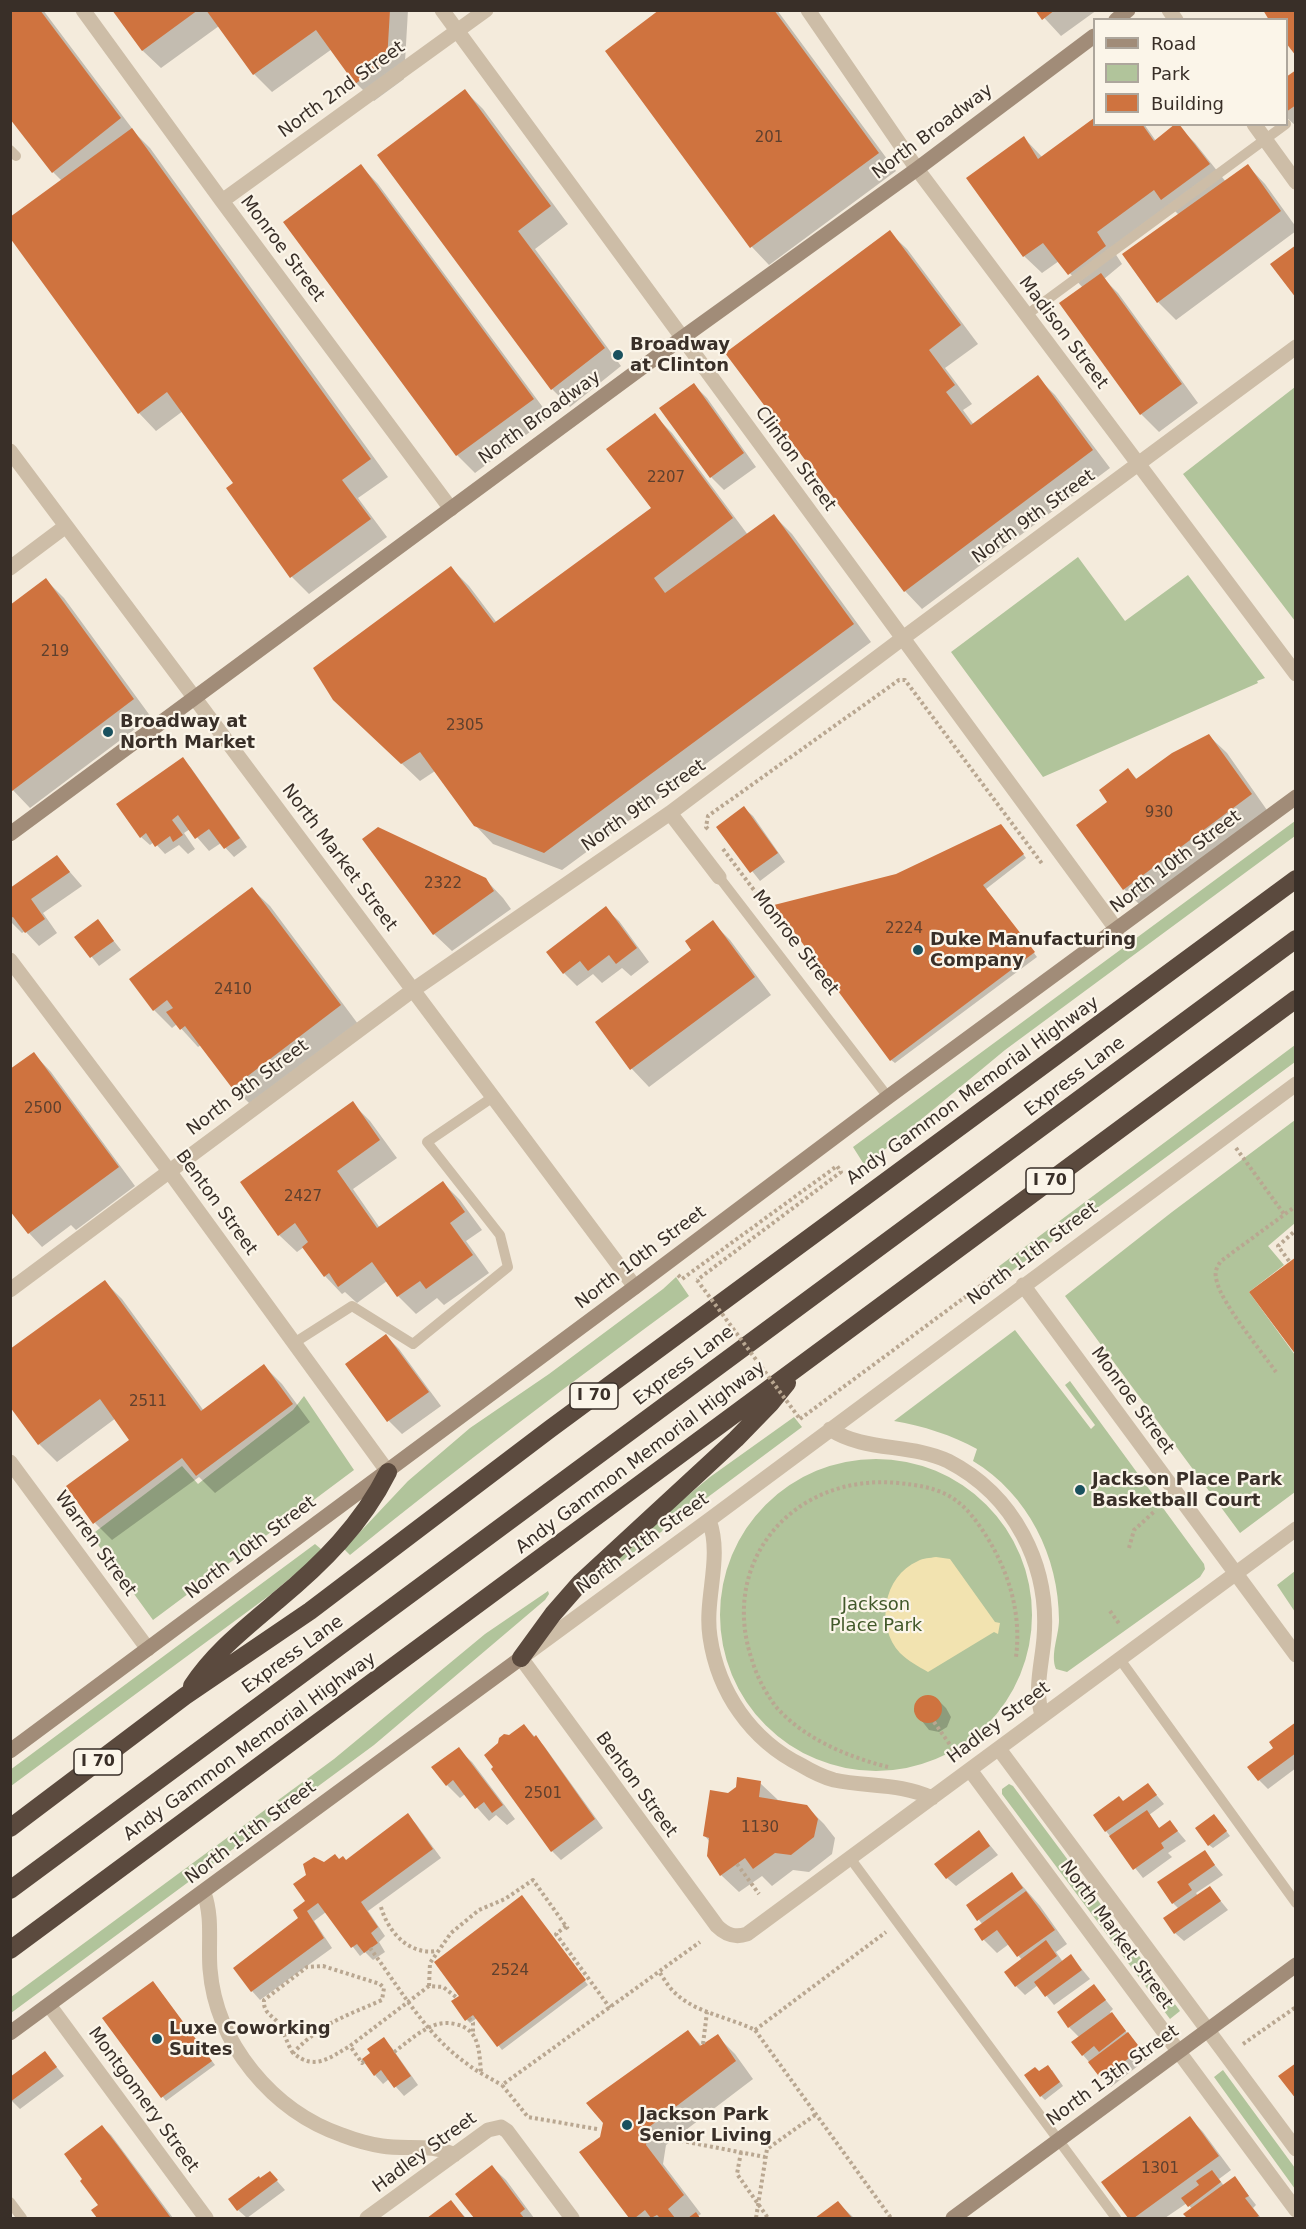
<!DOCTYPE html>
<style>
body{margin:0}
#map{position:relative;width:1306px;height:2229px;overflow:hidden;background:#f4ebdc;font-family:"DejaVu Sans",sans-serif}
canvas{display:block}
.frame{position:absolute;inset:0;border:12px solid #392f28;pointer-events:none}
.legend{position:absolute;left:1093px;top:18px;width:195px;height:108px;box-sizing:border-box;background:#fbf5e9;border:2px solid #ada69c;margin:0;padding:8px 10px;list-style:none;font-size:18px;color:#392f28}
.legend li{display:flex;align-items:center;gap:12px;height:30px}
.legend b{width:30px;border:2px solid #ada69c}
</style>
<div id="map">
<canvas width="1306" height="2229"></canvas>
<div class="frame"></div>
<ul class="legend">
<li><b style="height:8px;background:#a18c78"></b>Road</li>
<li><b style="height:16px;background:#b1c49b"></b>Park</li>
<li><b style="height:16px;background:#cf733f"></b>Building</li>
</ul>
</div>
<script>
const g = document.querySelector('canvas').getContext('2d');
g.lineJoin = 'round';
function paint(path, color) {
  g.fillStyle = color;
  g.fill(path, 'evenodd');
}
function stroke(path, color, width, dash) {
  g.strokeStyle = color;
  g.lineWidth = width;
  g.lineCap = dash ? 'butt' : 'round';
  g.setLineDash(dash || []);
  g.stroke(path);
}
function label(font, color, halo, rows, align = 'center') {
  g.font = font + ' "DejaVu Sans",sans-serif';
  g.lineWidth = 4.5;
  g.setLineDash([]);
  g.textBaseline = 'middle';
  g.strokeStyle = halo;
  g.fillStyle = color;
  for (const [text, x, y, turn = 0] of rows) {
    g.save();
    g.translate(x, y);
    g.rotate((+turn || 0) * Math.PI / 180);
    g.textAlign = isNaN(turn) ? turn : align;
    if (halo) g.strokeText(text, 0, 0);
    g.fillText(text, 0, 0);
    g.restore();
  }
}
paint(new Path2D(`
 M1295,387v234l-112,-147z
 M1078,557l47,64 63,-46 77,103 -8,3 1,2 -215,94 -92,-125z
 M1295,821v15l-290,214 -140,116 -12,-19z
 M1295,1045v17l-294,217 -7,-9z
 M1295,1120v103l-27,23 16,19 -35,27 46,63v137l-55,41 -175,-237 107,-84z
 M676,1277l13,19c-115,85 -229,169 -339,259l-6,-6 64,-68 62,-53 79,-54 114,-85z
 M1015,1330l76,99 4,-4 -30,-40 5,-4 134,183 1,5 -5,8 -133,95 -11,-3c-6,-14 3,-34 3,-49 0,-63 -31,-126 -86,-159l4,-12c-25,-14 -54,-23 -83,-28z
 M304,1396l50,74 -201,150 -62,-85 91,-69 16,18 95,-74z
 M794,1417l8,10 -188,140 -5,-2 13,-15 88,-73z
 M720 1615a156 156 0 1 1 312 0a156 156 0 1 1-312 0Z
 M315,1544l6,5 -1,4 -50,42 -259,191 -1,-16z
 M1295,1571v41l-18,-27z
 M548,1591l1,3 -4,6 -171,145 -363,268v-16l323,-238 151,-125z
 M1009,1784l4,2 167,225 -10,8 -168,-225v-5z
 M1223,2070l72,98v21l-81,-112z`), '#b1c49b');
paint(new Path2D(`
 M936,1557l14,2 45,63 5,1 -2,11 -4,-2 -66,40c-10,-6 -20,-11 -28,-19 -25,-27 -17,-77 18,-92 5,-3 12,-3 18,-4z`), '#f2e3b0');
paint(new Path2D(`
 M10,10h33l94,125 13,13 238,329 -30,21 29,39 -78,57 -17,-17 -57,-94 -52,-72 -27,20 -17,-18 -77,-232 -9,-9z
 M114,10h294l-4,69 -30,22 -18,-18 -24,-34 -60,43 -18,-18 -35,-48 -58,42 -18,-17z
 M661,10h116l119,161 -127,94 -17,-18 -145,-196z
 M1037,10h60l-36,26z
 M1296,72v54l-10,-9v-38z
 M465,91l18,18 85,115 -33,25 86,117 -51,41 -18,-18 -172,-234z
 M1094,119v5h50l12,17 21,-16 18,18 31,39 22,-16 17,18 31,43v4l-120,89 -18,-18 -34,-47 55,-40 -7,-7 -59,42 9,14 -18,15 14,14 80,110 -39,29 -18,-18 -80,-110 22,-16 -24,-27 -17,12 -18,-17v-118l19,20z
 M361,166l17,18 172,233 -75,56 -18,-18 -172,-233z
 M889,232l18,17 71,95 -33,24 27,36 -9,6 11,15 63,-48 18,18 55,73 -188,141 -17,-18 -178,-238z
 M694,385l13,13 49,69 -32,23 -13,-13z
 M654,415l18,18 76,102 26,-19 18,18 79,108 -309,228 -69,-26 -18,-19 -40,-54 -15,10 -67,-64 98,-149 18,18 28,37 156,-115z
 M46,580l18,18 87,119 -121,91 -20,-21v-180z
 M1209,736l18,17 42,60 -127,94 -18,-18 -15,-87 19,-32 9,9z
 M183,759l8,9 56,79 -13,10 -13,-14 -12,8 -19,-22 -6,4 11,16 -7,5 -9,-9 -14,9 -11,-12 -4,3 -9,-8z
 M744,808l9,8 32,46 -25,19 -42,-53z
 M1005,830l21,28 -40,31 51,68 -142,106 -4,-3z
 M57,857l25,29 -39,27 14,20 -18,13 -14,-15 -3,2 -12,-12v-31z
 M485,879l18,19 8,11 -59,42 -18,-17z
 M252,889l18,17 88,118 -108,80 -17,-17 -32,-42 -3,2 -21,-23 -5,4 -18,-18z
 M605,908l14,13 30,41 -18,14 -9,-8 -20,15 -9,-9 -16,12 -13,-13z
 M98,921l23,29 -22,16 -23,-29z
 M712,922l18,18 41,55 -122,92 -17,-18 -35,-46 96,-73z
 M34,1054l17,18 84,114 -59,44 -5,-5 -29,22 -13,-14z
 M352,1103l18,18 27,37 -44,31 27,39 63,-45 17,17 22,30 -16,11 23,32 -45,32 -7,-7 -21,16 -18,-18 -11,-15 -30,22 -12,-11 -3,2 -17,-18 -21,-29 -7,5 -18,-17z
 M105,1282l17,17 82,112 60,-45 18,18 28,38 -95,71 -16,-16 -87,63 -17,-17 37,-83 -16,-22 -59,44 -18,-18 -29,-39z
 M386,1336l13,13 42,57 -39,28 -13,-13 -42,-56z
 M927,1696l10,3 9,9 5,9 -4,10 -8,5 -10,-2 -15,-19 3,-10z
 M1296,1724v44l-28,21 -9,-9 16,-32z
 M524,1726l20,20 59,82 -42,32 -9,-9 -52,-107z
 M458,1749l14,13 43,57 -8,6 -11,-10 -7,6 -24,-27 -5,4 -13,-13z
 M760,1783l18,17 28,6 18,18 11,14 -3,16 -23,18 -16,-2 -21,16 -10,-10 -23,16 -18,-17 -11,-33 -6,-7 24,-40z
 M1148,1785l16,19 -15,11 11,14 10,-7 16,19 -18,12 4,4 -29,21 -37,-47 18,-28z
 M408,1815l8,9 25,34 -73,53 17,25 -6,6 6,10 -12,8 -8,-8 -5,4 -34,-44 -12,9 18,27 -72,52 -8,-9 48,-72 25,-55 21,-3z
 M1218,1820l12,16 -17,12 -4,-3z
 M979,1832l19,23 -42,31 -9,-8z
 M1204,1852l19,23 -27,18 2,3 12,-8 18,22 -44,31 -9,-8 4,-24 -6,-6z
 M1012,1874l28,32 27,38 -11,8 7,10 8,-6 19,23 -36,26 -16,-20 -13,10 -9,-9 -10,-14 16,-12 -13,-16 -12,9 -13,-13 -8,-10 7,-5 -15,-19z
 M525,1901l63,84 -86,65 -25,-32 -7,5 -3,-3 -6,-24z
 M156,1986l59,79 -49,36 -62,-83z
 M1094,1986l19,23 -3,3 38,46 -37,29 -28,-32 -3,-17 -11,-11z
 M688,2032l14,14 15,-10 18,18 18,25 -87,66 -3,19 38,50 -3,2 2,2h-69l-50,-66 21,-14z
 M383,2039l9,9 26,37 -14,11 -15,-17 -6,5 -8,-9z
 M45,2053l19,23 -44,33 -10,-10z
 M1052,2070l11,16 -18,14 -4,-4 -2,-23z
 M1190,2118l13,14 28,38 -12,9 5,7 11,-8 21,27 -3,3 8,10h-72l-4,-4 7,-5 -5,-6 -22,15h-35l-27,-36z
 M102,2127l9,8 62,83h-74l-6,-7 7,-5z
 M492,2167l14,13 28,38h-58l-19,-24z
 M270,2173l15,17 -38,28 -9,-8 23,-30z
 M451,2202l15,16h-36z
 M838,2203l16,15h-36z`), '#0003');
paint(new Path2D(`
 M10,10h30l81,108 -69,55 -42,-54z
 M112,10h86l-56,41z
 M206,10h184l-3,51 -32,23 -39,-54 -63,45z
 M659,10h115l105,143 -129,95 -145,-197z
 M1035,10h20l-13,10z
 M1263,10h33v46l-10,-13v-23h-17z
 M1296,70v35l-10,7v-35z
 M465,89l86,117 -33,25 87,117 -54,42 -174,-235z
 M1094,118v6h48l12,17 21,-17h4l31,40 -49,36 -7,-10 -57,42 9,14 -38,29 -25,-32 -20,14 -57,-79 58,-42 14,23z
 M132,128l239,331 -29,21 29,39 -81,59 -64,-90 7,-5 -66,-91 -29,22 -128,-176v-21z
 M361,164l173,235 -78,57 -173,-234z
 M1248,164l33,47 -124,92 -35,-49z
 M890,230l71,95 -32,25 26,35 -9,7 25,33 67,-50 55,75 -189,142 -179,-239z
 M1296,245v53l-26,-34z
 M1101,273l81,111 -42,31 -81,-112z
 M694,383l50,70 -34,25 -51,-70z
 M655,413l78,105 -79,60 11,15 109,-79 80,110 -310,229 -70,-27 -54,-74 -19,12 -68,-64 -20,-32 138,-102 43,57 157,-115 -45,-59z
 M46,578l88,121 -122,92 -2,-186z
 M1209,734l43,60 -129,96 -47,-65 31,-23 -8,-12 29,-22 8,11 36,-26z
 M183,757l57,81 -16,11 -15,-20 -14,10 -17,-24 -6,5 11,15 -10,7 -3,-6 -15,11 -9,-14 -6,5 -24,-34z
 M744,806l34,47 -28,20 -34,-46z
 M1001,824l23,30 -41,31 52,67 -145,109 -116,-156 122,-31z
 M378,827l108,51 8,13 -61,44 -71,-96z
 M57,855l13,17 -39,27 14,20 -20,14 -12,-16 -3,1v-30z
 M252,887l89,118 -109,83 -47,-62 -5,4 -14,-18 7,-4 -6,-8 -14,11 -24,-32z
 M606,906l31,42 -21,16 -7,-9 -21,16 -8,-10 -17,13 -17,-22z
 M98,919l16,22 -24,17 -16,-21z
 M713,920l42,57 -125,93 -35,-48 96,-72 -6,-9z
 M34,1052l85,115 -91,67 -18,-23v-142z
 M353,1101l27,39 -43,31 40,57 66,-47 22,31 -15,11 23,32 -47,34 -6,-8 -23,16 -25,-35 -34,25 -9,-14 -5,4 -22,-30 6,-5 -13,-19 -17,13 -38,-54z
 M1296,1257v98l-47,-63z
 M105,1280l96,131 63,-47 29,40 -97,72 -14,-18 -89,66 -27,-38 63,-46 -29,-41 -62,46 -28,-38v-58z
 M386,1334l43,58 -42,30 -42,-58z
 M914 1709a14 14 0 1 1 28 0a14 14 0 1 1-28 0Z
 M1296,1722v31l-38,28 -11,-14 26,-19 -4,-6z
 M524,1724l10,13 2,-2 59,84 -44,33 -60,-83 2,-2 -9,-12 14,-12 1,-5 5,-4 5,1z
 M459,1747l44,58 -11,8 -8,-11 -9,7 -22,-29 -7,6 -15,-19z
 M737,1777l24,4 -2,16 48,8 11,14 -4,18 -23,18 -16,-2 -22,16 -8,-11 -25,18 -13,-20 2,-18 -6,-2 7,-46 18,3 8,-6z
 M1148,1783l9,12 -52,37 -12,-17 26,-19 4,5z
 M1147,1810l12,18 11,-8 8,11 -17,12 3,5 -31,22 -24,-34z
 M408,1813l25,36 -72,53 17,25 -7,6 7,10 -14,10 -7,-9 -6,4 -33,-45 -11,8 17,27 -73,54 -18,-24 65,-50 -5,-8 12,-9 -12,-17 13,-9 -3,-11 11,-7 10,5 11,-8 4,5 4,-3 3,4z
 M1214,1814l13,17 -19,15 -13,-18z
 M979,1830l11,16 -44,33 -12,-15z
 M1205,1850l10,15 -27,19 4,6 -20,14 -15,-22z
 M1012,1872l11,16 -46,33 -11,-16z
 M1210,1886l11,15 -47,33 -11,-16z
 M1026,1891l29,39 -38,27 -20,-27 -15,11 -8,-12z
 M522,1895l64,85 -89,67 -24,-32 -8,6 -14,-20 8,-5 -25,-34z
 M1046,1940l11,16 -42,31 -11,-15z
 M1071,1954l11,16 -37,27 -11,-15z
 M153,1981l59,80 -51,37 -59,-80z
 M1094,1984l12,16 -38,28 -11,-16z
 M1112,2012l14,19 -27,21 -5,-6 -12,10 -11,-14z
 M688,2030l12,16 18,-12 18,27 -87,66 -3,18 38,50 -16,14 7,9h-15l-3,-3 -6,3 -6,-8 -10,8h-6l-50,-66 21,-15 3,-14 -17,-20z
 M1128,2032l13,17 -40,30 -13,-17z
 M384,2037l27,39 -17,12 -13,-18 -7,6 -12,-17 8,-6 -3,-4z
 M45,2051l12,16 -47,35v-25z
 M1296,2063v36l-18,-23z
 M1048,2065l12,17 -20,15 -16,-22 11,-8 4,4z
 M1190,2116l29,40 -85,62h-6l-27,-36z
 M102,2125l19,25 50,68h-74l-6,-8 7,-5 -18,-24 2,-2 -18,-25z
 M492,2165l33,44 -5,4 4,5h-50l-19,-24z
 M1212,2170l9,12 -33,25 -7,-9 18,-13 -3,-4z
 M270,2171l8,9 -41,31 -9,-12 31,-23 1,2z
 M1235,2176l14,20 -4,2 14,18 -4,2h-68l-4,-4z
 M451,2200l14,18h-38z
 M838,2201l14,17h-37z
 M696,2212l4,6h-12z`), '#cf733f');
stroke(new Path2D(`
 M708,829l-2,-2 2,-11 191,-136h6l138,185
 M723,849l46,61
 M1236,1148l48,66
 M1289,1261l-11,-15 18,-16
 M678,1275l4,4 155,-113 4,6 -144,108
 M1276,1372c-14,-20 -54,-68 -59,-90 -3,-9 -1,-14 4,-21l75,-55
 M800,1419l195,-144 3,5
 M1129,1548l5,-18 21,-19
 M1110,1611l10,14
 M934,1722l19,27
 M888,1767c-40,-10 -83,-28 -111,-59 -11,-14 -20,-31 -25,-48 -34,-100 43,-187 146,-177 40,4 60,11 83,45 26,38 41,82 35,129
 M737,1864l22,30
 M381,1907c7,25 28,48 55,44
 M566,1926l-10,8 54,74
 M370,1948c29,39 56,87 96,115 11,9 24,15 36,22
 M660,1973c4,6 8,13 14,19 21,21 55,25 81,38l136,188
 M429,1986l1,-23 21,-30 28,-23 26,-11 28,-19 35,49
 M469,2018l4,5v10
 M755,2030l131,-98
 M703,2044l4,-32
 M1243,2044l53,-37
 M394,2052c11,-8 22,-18 34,-24 9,-5 18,-6 27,-4 25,5 24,27 26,48
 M293,2053c-6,-9 -8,-19 -13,-28 -7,-10 -17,-11 -16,-25l43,-33 16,-1 57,18 4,4 -2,12c-38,17 -59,22 -89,53 22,18 36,5 57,-7
 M364,2061l-2,2 -12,-17 79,-60 14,1 13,10
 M597,2129l-69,-12 -26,-32 198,-143
 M651,2135l114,22
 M741,2152l-4,22 31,44
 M756,2218l11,-69 48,-34`), '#b9a791', 4, [3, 3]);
stroke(new Path2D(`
 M10,150l6,6
 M1025,316l261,-192
 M719,877l169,220
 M294,1343l58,-37 61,38 95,-77 -8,-32 -73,-93 66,-45
 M1119,1658l177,245
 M850,1858l266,360
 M10,2202l12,16`), '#cdbda7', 10);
stroke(new Path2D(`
 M83,10l139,191 229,308
 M442,10l675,920
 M808,10l109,159 379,505
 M1169,10l7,10
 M1254,124l42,58
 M222,201l264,-191
 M10,451l625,836
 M10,568l56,-42
 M670,813l49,64
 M10,960l159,211 219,301
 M1296,1084l-587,436 -188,138 196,268c9,9 18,12 30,8l549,-405
 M1023,1285l273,370
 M10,1290l403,-300 257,-177 233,-175 393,-291
 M830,1429c34,23 80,14 118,32 66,34 102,104 96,177 -2,26 -10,51 -2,77
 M10,1462l138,187
 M709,1520c14,38 -5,78 1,117 8,55 41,103 91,128 10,6 22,12 33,15 32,7 68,3 98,18
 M999,1749l297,400
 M970,1770l326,440
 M204,1893c9,25 4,50 6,76 6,75 63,142 132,166 13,5 27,9 40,11 24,4 51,-3 72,9
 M49,2005l157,213
 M367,2218l121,-88 13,-3 6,4 65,87`), '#cdbda7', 15);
stroke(new Path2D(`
 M1116,20l12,-10
 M10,834l672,-496 235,-169 177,-133
 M10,1751l625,-464 253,-190 408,-300
 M10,2033l511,-375
 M953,2218l343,-253`), '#a18c78', 15);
stroke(new Path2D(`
 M521,1658l32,-44 28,-32 155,-143 34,-35 17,-21
 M192,1686c23,-35 54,-58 85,-85 45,-37 85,-77 111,-129
 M10,1828l175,-132 125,-85 240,-182 746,-550
 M10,1890l1286,-951
 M10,1950l1286,-951`), '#5b4a3e', 18);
stroke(new Path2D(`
 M697,1280l103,139`), '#b9a791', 4, [3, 3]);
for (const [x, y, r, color] of [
 [618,355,6,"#1a515e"],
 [108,732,6,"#1a515e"],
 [918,950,6,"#1a515e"],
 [1080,1490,6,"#1a515e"],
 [157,2039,6,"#1a515e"],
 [627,2125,6,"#1a515e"]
]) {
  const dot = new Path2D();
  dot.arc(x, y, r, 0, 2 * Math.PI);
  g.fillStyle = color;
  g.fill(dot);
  stroke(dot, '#fbf5e9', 2);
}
label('15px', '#5e402e', null, [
 ["201",769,138],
 ["2207",666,478],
 ["219",55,652],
 ["2305",465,726],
 ["930",1159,813],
 ["2322",443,884],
 ["2224",904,929],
 ["2410",233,990],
 ["2500",43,1109],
 ["2427",303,1197],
 ["2511",148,1402],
 ["2501",543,1794],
 ["1130",760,1828],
 ["2524",510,1971],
 ["1301",1160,2169]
]);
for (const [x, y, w] of [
 [1050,1181,48],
 [594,1396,48],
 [98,1762,48]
]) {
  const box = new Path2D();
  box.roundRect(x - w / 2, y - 13, w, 26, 4.5);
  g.fillStyle = '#fbf5e9';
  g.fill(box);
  stroke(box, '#392f28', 1.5);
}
label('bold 16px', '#392f28', null, [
 ["I 70",1050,1181],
 ["I 70",594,1396],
 ["I 70",98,1762]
]);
label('18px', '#392f28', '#fbf5e9', [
 ["North 2nd Street",342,90,-36],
 ["North Broadway",933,132,-37],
 ["Monroe Street",282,249,53],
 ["Madison Street",1063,333,53],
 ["North Broadway",540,418,-36],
 ["Clinton Street",795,459,54],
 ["North 9th Street",1034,517,-36],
 ["North 9th Street",644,806,-35],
 ["North Market Street",339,858,53],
 ["North 10th Street",1176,862,-37],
 ["Monroe Street",795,943,52],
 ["Express Lane",1075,1077,-37],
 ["North 9th Street",248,1088,-37],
 ["Andy Gammon Memorial Highway",973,1091,-36],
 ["Benton Street",216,1203,54],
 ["North 11th Street",1033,1254,-37],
 ["North 10th Street",641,1258,-37],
 ["Express Lane",684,1366,-37],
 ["Monroe Street",1132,1401,54],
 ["Andy Gammon Memorial Highway",641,1458,-37],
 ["Warren Street",95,1544,54],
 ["North 11th Street",643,1544,-36],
 ["North 10th Street",251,1548,-37],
 ["Express Lane",293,1655,-36],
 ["Hadley Street",999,1723,-37],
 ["Andy Gammon Memorial Highway",250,1747,-36],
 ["Benton Street",636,1785,54],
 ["North 11th Street",251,1833,-37],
 ["North Market Street",1116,1935,54],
 ["North 13th Street",1113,2076,-36],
 ["Montgomery Street",143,2100,54],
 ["Hadley Street",425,2153,-36]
]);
label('bold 18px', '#392f28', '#fbf5e9', [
 ["Broadway",630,345],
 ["at Clinton",630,366],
 ["Broadway at",120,722],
 ["North Market",120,743],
 ["Duke Manufacturing",930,940],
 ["Company",930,961],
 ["Jackson Place Park",1092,1480],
 ["Basketball Court",1092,1501],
 ["Luxe Coworking",169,2029],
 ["Suites",169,2050],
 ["Jackson Park",639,2115],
 ["Senior Living",639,2136]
], 'left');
label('18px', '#42592a', '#fbf5e9', [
 ["Jackson",876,1605],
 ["Place Park",876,1626]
]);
</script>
